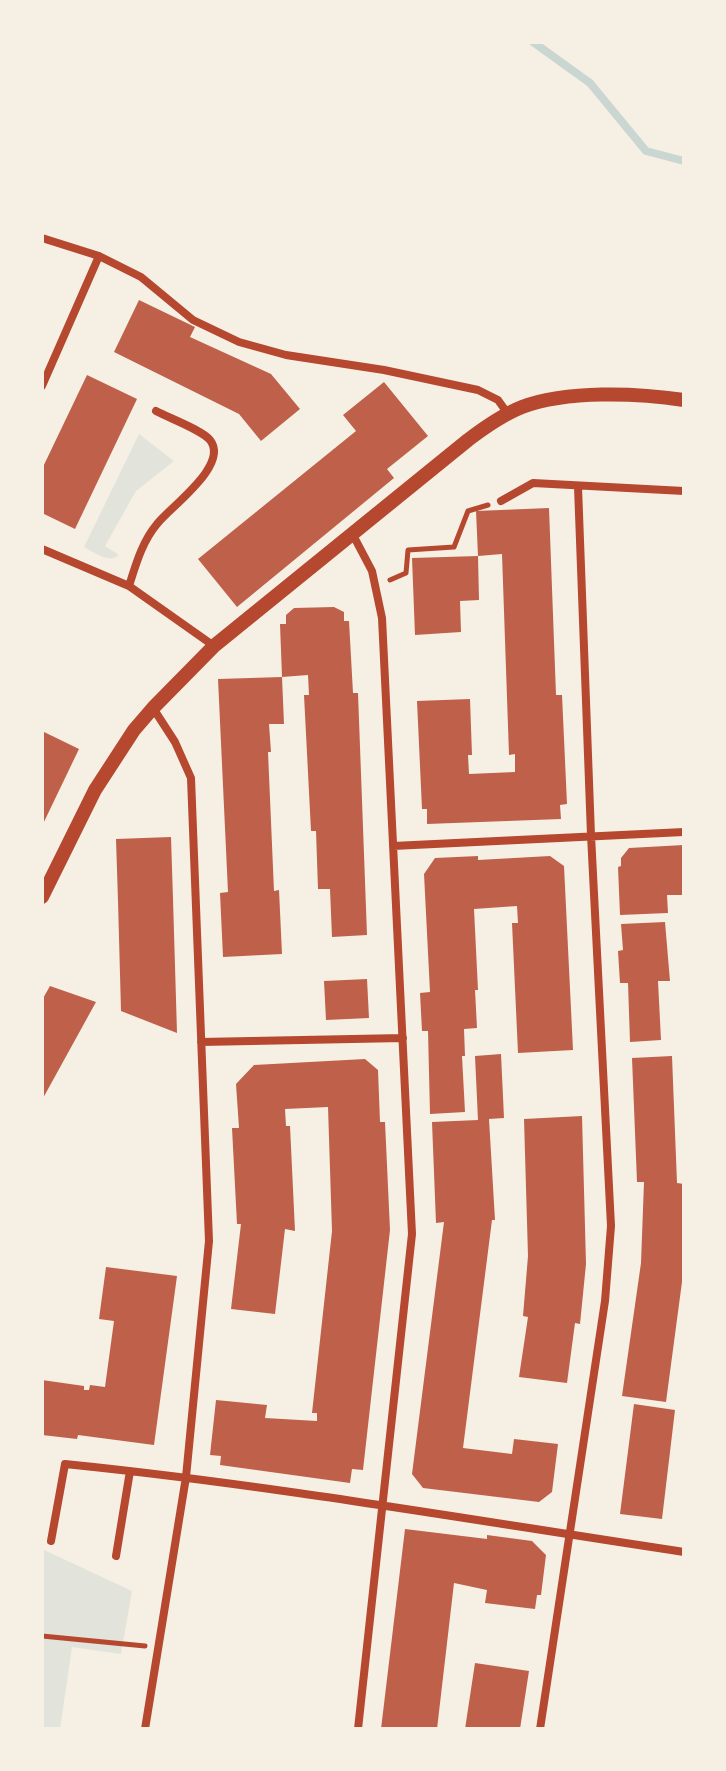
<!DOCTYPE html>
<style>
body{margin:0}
#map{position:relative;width:726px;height:1771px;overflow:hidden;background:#f6efe4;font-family:"Crimson Pro",serif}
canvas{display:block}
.frame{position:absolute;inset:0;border:44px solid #f6efe4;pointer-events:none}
</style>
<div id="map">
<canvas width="726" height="1771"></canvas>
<div class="frame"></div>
</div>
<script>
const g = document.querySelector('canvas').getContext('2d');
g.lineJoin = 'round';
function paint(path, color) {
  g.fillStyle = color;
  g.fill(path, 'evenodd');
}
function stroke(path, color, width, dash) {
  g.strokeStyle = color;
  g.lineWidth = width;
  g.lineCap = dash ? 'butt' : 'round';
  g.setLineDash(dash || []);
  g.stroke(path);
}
paint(new Path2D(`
 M139,434l35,27 -38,30 -31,55 14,9c-10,9 -24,-2 -35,-8z
 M42,1549l90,42 -11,63 -49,-7 -12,82h-18z`), '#e2e4dc');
stroke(new Path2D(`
 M533,42l57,41 56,68 38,10`), '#c9d6d2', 8);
paint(new Path2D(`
 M139,300l56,27 -5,10 81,37 29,35 -39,32 -22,-27 -125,-62z
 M87,375l50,24 -62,130 -33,-16v-44z
 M384,382l44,54 -41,33 7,9 -157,129 -39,-48 158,-128 -13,-16z
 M549,508l7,187h6l5,109 -7,1 1,14 -134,5v-15h-5l-5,-108 53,-2 2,56h-4l1,19 46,-2v-18l-6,1 -7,-201 -24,2 1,44 -19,1 1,31 -46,3 -3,-77 66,-2 -2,-45z
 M334,607l10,5v9h5l4,72h5l9,242 -35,2 -2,-48h-12l-2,-58h-5l-7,-136h5l-1,-20 -26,2 -2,-53h6v-9l8,-7z
 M282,677l2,47h-15l2,28h-3l6,139 5,-1 3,64 -59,3 -3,-64 8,-1 -10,-213z
 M42,731l37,18 -37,77z
 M171,837l2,62 4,134 -56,-22 -3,-110 -2,-62z
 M684,845v50h-17l1,18 -48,2 -2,-48 3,-1v-8l8,-10z
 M478,856v4l72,-4 14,10 9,184 -55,3 -6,-130h6l-1,-17 -43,3 4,81h-3l2,38 -13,1 1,27h-3l3,56 -35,2 -2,-83h-6l-2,-38 10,-1 -6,-118 11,-16z
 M665,922l5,59h-12l3,59 -31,2 -2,-59h-8l-2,-32 5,-1 -2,-26z
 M367,979l2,39 -43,2 -2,-39z
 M50,986l46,16 -54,98v-100z
 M501,1054l3,64 -15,1 6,101h-3l-29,228 49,6 2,-15 44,5 -6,48 -13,10 -116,-14 -11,-14 32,-252 -8,1 -4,-101 46,-2 -3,-64z
 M672,1056l5,127 7,1v83l-18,135 -44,-6 19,-133 3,-81h-7l-5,-124z
 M365,1059l13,11 2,52h5l5,108 -27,240 -11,-1 -2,14 -130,-18 1,-9 -11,-1 6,-55 51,5 -2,13 52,3v-8h-5l20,-182 -4,-124 -43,2 1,17h4l5,105 -10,-2 -10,85 -44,-5 10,-85h-4l-5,-96h7l-3,-44 18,-19z
 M582,1116l4,148 -6,60 -5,-1 -8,60 -48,-6 9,-60 -5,-1 5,-60 -4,-137z
 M106,1267l71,9 -23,169 -76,-10 -1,4 -35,-4v-55l42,6v4h5l1,-5 15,2 9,-66 -15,-2z
 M634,1404l41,6 -13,109 -42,-5z
 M405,1529l82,10v-4l45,6 14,14 -5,40h-4l-2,14 -50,-6 2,-13 -33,-7 -17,146h-56z
 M475,1663l54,8 -9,58h-55z`), '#bf614a');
stroke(new Path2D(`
 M390,580l16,-7 2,-23 46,-3 14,-36 20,-6
 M42,1636l103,10`), '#b5482f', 5);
stroke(new Path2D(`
 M42,238l57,18 42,21 52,43 46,22 47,13 98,15 94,20 20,10 10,14
 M42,386l57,-130
 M501,501l32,-18 151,8
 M353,535l19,36 10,47 30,616 -54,495
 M42,549l87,37 85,60
 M129,586c7,-22 13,-44 28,-62 13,-17 73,-59 53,-84 -8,-10 -41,-22 -54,-29
 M393,846l291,-14
 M201,1042l202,-4
 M51,1541l14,-77c207,21 413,57 619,88
 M116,1556l14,-85
 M145,1729l41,-252 23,-236 -18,-463 -16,-36 -22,-34
 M540,1729l65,-428 6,-75 -20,-391 -13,-348`), '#b5482f', 8);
stroke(new Path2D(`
 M42,897l53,-107 39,-60 19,-22 61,-62 254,-206c17,-13 34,-25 54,-33 45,-17 115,-14 162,-7`), '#b5482f', 14);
</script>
